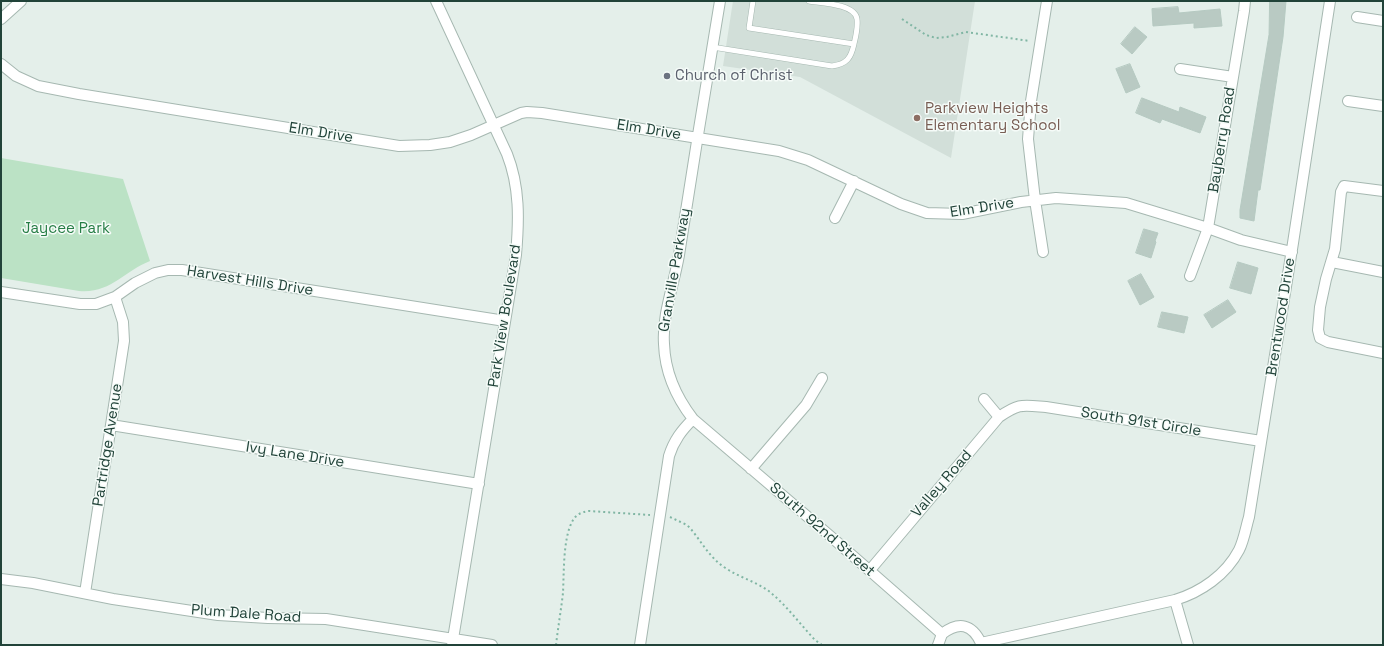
<!DOCTYPE html>
<style>
body{margin:0}
#map{position:relative;width:1384px;height:646px;overflow:hidden;background:#e4efea;font-family:"Space Grotesk",sans-serif}
canvas{display:block}
.frame{position:absolute;inset:0;border:2px solid #214339;pointer-events:none}
</style>
<div id="map">
<canvas width="1384" height="646"></canvas>
<div class="frame"></div>
</div>
<script>
const g = document.querySelector('canvas').getContext('2d');
g.lineJoin = 'round';
function paint(path, color) {
  g.fillStyle = color;
  g.fill(path, 'evenodd');
}
function stroke(path, color, width, dash) {
  g.strokeStyle = color;
  g.lineWidth = width;
  g.lineCap = dash ? 'butt' : 'round';
  g.setLineDash(dash || []);
  g.stroke(path);
}
function label(font, color, halo, rows, align = 'center') {
  g.font = font + ' "Space Grotesk",sans-serif';
  g.lineWidth = 3;
  g.setLineDash([]);
  g.textBaseline = 'middle';
  g.strokeStyle = halo;
  g.fillStyle = color;
  for (const [text, x, y, turn = 0] of rows) {
    g.save();
    g.translate(x, y);
    g.rotate((+turn || 0) * Math.PI / 180);
    g.textAlign = isNaN(turn) ? turn : align;
    if (halo) g.strokeText(text, 0, 0);
    g.fillText(text, 0, 0);
    g.restore();
  }
}
paint(new Path2D(`
 M733,1h242l-24,157 -151,-81 -77,-11z`), '#d2dfd9');
paint(new Path2D(`
 M1,158l122,21 27,82c-26,10 -40,33 -71,30l-78,-13z`), '#bbe2c5');
const building = new Path2D(`
 M1270,1h16l-3,36 -23,153h-2l-4,31 -14,-3v-8l29,-175z
 M1178,7l1,6 41,-4 2,17 -28,2v-5l-41,3 -1,-17z
 M1135,27l12,10 -15,17 -11,-10z
 M1130,64l10,23 -14,6 -10,-24z
 M1142,98l37,14 1,-5 26,10 -6,16 -38,-14 -2,4 -24,-10z
 M1144,229l14,4 -3,8 1,1 -5,16 -15,-5z
 M1238,262l20,6 -7,26 -21,-6z
 M1141,274l13,23 -14,8 -12,-24z
 M1228,300l8,12 -24,16 -8,-13z
 M1162,312l26,5 -4,16 -26,-6z`);
paint(building, '#b9cac3');
stroke(building, '#b5c9c1', 1);
const service = new Path2D(`
 M753,1l-4,27 105,16c2,-8 4,-17 3,-25 -2,-15 -36,-16 -48,-18
 M712,47l120,19c15,-2 19,-8 22,-22`);
const minor = new Path2D(`
 M436,1l71,153c13,33 12,66 9,101l-64,390
 M1357,17l26,4
 M1,19l20,-18
 M1,64l15,12 22,10 41,8 320,52 31,-1 20,-3 21,-7 50,-22 6,-1 15,1 237,38 29,9 93,44 26,9 35,1 59,-12 35,-4 70,5 82,25 33,12 51,12
 M1180,69l53,8
 M1348,101l35,5
 M1383,191l-39,-5 -3,6 -6,57 -9,30 -6,28 -2,23 2,8 8,4 55,11
 M835,218l19,-37
 M1043,252l-8,-52 -7,-61 3,-38 16,-100
 M1332,262l51,10
 M1190,276l18,-48 36,-217 1,-10
 M1,292l79,12h16l19,-7 20,-14 20,-10 13,-3h14l323,51
 M984,399l15,18
 M693,419l136,116 113,99
 M111,425l368,59
 M751,469l55,-64 16,-27
 M870,570l129,-153c20,-14 23,-12 47,-10l215,34
 M1,579l32,4 80,16 105,16 50,3 58,1 166,26
 M85,593l39,-252 -1,-19 -8,-25
 M1175,600l13,45
 M942,634c17,-13 30,-10 39,9
 M981,643l194,-43c26,-8 51,-25 64,-50 5,-10 7,-23 10,-33l44,-274 37,-242
 M640,645l29,-189c5,-16 13,-26 24,-37 -17,-22 -28,-46 -29,-75 -2,-30 10,-59 15,-89 13,-85 27,-169 41,-254
 M938,645l4,-11`);
stroke(service, '#a6b8b1', 6);
stroke(minor, '#a6b8b1', 12);
stroke(new Path2D(`
 M902,19l24,16 10,3 11,-1 19,-5 64,9
 M670,517l17,8 3,3c12,14 20,31 37,41 14,9 30,13 43,23 17,14 30,32 45,48l7,5
 M556,645c2,-17 5,-35 7,-52 1,-20 0,-54 9,-71 3,-7 9,-10 17,-11l61,4`), '#81b6a4', 2, [2, 3]);
stroke(service, '#fff', 5);
stroke(minor, '#fff', 10);
for (const [x, y, r, color] of [
 [667,76,4,"#6b7280"],
 [917,118,4,"#8d6e63"]
]) {
  const dot = new Path2D();
  dot.arc(x, y, r, 0, 2 * Math.PI);
  g.fillStyle = color;
  g.fill(dot);
  stroke(dot, '#f5fbf8', 1.5);
}
label('15px', '#5b616d', '#f5fbf8', [
 ["Church of Christ",675,76]
], 'left');
label('15px', '#785e54', '#f5fbf8', [
 ["Parkview Heights",925,109],
 ["Elementary School",925,126]
], 'left');
label('15px', '#214339', '#f5fbf8', [
 ["Elm Drive",649,130,9],
 ["Elm Drive",321,133,9],
 ["Bayberry Road",1222,140,-81],
 ["Elm Drive",982,208,-9],
 ["Granville Parkway",675,270,-80],
 ["Harvest Hills Drive",250,281,9],
 ["Park View Boulevard",505,316,-81],
 ["Brentwood Drive",1281,317,-81],
 ["South 91st Circle",1141,422,9],
 ["Partridge Avenue",108,445,-81],
 ["Ivy Lane Drive",295,455,9],
 ["Valley Road",942,484,-49],
 ["South 92nd Street",822,530,41],
 ["Plum Dale Road",246,614,4]
]);
label('15px', '#277e46', '#f5fbf8', [
 ["Jaycee Park",66,229]
]);
</script>
